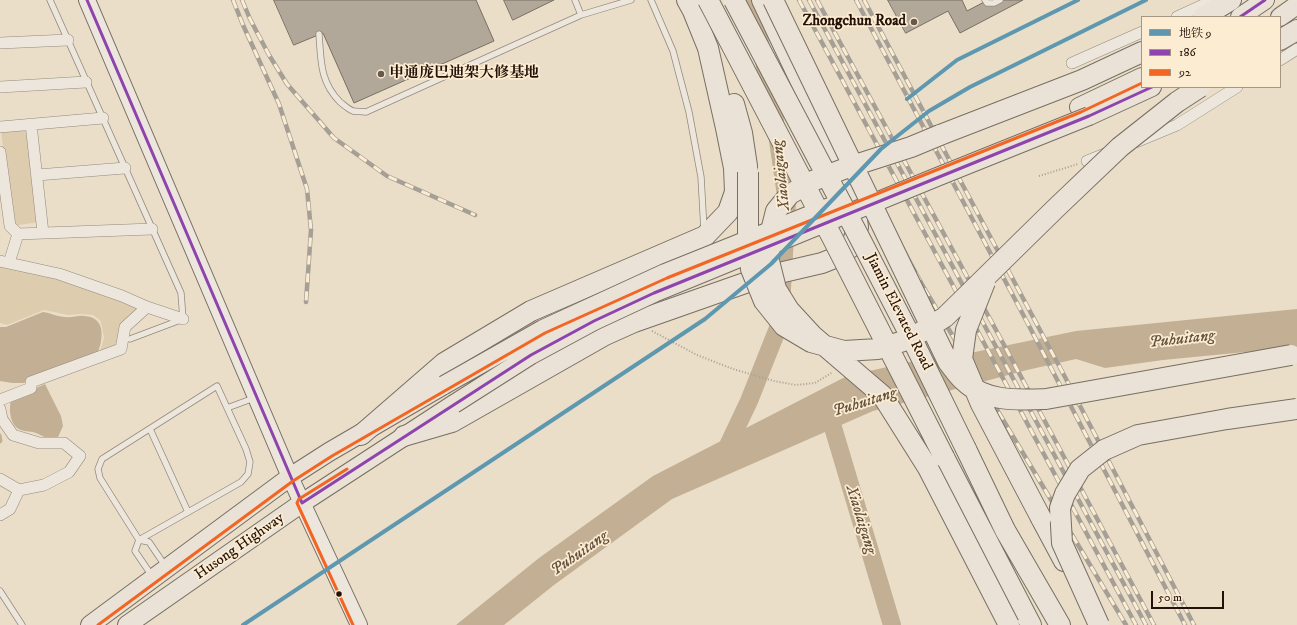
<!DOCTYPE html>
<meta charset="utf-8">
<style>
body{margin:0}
#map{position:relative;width:1297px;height:625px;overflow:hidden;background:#eadec8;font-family:"IM FELL DW Pica","Noto Serif SC",serif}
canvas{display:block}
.legend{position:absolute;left:1141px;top:16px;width:140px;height:72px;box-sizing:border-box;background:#fbecd2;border:1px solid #a59581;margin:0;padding:5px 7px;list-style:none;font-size:12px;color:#241208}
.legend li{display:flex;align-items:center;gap:8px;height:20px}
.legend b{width:20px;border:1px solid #a59581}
.scale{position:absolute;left:1151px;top:591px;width:73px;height:18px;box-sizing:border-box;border:2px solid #241208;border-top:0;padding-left:5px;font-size:12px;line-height:14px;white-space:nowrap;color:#241208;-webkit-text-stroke:3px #fbecd2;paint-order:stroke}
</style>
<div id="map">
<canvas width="1297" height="625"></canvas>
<ul class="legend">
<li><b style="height:5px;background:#5e98b0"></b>地铁 9</li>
<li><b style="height:5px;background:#8e44ad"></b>186</li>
<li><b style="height:5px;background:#f26522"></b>92</li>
</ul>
<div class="scale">50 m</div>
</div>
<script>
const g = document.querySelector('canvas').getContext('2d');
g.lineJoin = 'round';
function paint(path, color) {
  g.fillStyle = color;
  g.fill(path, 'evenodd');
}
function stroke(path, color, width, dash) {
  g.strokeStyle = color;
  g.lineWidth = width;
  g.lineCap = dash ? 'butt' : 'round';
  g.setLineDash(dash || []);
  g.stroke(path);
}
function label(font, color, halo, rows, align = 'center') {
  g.font = font + ' "IM FELL DW Pica","Noto Serif SC",serif';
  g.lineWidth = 3.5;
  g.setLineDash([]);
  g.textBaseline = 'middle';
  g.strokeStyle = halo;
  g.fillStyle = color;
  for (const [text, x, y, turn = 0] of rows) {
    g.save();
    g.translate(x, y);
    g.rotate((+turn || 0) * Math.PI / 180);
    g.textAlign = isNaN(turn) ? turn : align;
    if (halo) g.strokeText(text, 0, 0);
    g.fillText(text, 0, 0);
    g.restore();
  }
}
paint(new Path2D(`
 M26,128l13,94 -26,4 -12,-95z
 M0,265l63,13 76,28 -20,41 -19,4 4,-13 -2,-11 -2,-7 -7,-5 -12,-1 -13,1 -24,-5 -37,15 -7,-2z`), '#deccaf');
paint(new Path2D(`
 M1297,309v38l-134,13 -58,8 -29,-9 -49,11 -154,41 -201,88 -118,86 -50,40h-48l83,-67 114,-82 194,-100 67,-15 61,-9 101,-21z
 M43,312c8,1 15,5 22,5 7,1 13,-2 19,-1 23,1 19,24 13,39l-73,28h-12l-12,-2v-54h6z
 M45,384l16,32 2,10 -5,11 -4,3c-7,-1 -11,-4 -18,-7 -4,-2 -10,-1 -15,-3 -12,-5 -12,-21 -10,-31z`), '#c2af94');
stroke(new Path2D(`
 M0,435l1,6 -1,1`), '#c2af94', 3);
stroke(new Path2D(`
 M829,414l63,211
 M723,456l26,-55 31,-78 7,-121 -15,-102 -17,-82 -9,-18`), '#c2af94', 18);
const building = new Path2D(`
 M274,0h202l18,41 -140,62 -31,-70 -29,12z
 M504,0h50l-41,20z
 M888,0h74l5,11 21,-11h35l-63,33 -12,-22 -42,22z`);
paint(building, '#b2a899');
stroke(building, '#786f63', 1);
const lane = new Path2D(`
 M50,0l131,293 2,26 -53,20
 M575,0l6,15
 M651,0l22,51 16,61 12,65 3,53
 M985,0l2,3h7l6,-3
 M319,34c2,27 1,48 21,68 4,3 8,7 13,9 4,1 9,0 13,1l215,-97 50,-15
 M227,408l27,-10
 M150,429l38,83
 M152,576l-17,-25 4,-11 102,-58 7,-8 2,-12 -4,-13 -29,-63 -115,73 -4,10 2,9 39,62 10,2 17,25
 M0,591l22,34`);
const street = new Path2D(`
 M1177,17l26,-12 8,-5
 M0,43l68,-3
 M1280,60l17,-11
 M1072,63l70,-31
 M0,87l86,-5
 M31,124l12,109
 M0,127l103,-9
 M1136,142l41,-17 60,-38
 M0,152l10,74 8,8 -9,29
 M1087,161l20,-8
 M37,175l88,-7
 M18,234l134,-5
 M0,261l59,13 63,22 25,11 -22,20 -4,22 -90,33v6l-31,12
 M147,307l36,12
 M0,409l2,10 11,16 26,8h25l16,13 -11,16 -25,13 -25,5 -9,19 -10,6
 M0,479l19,11`);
const secondary = new Path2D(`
 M87,0l203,477 69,148`);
const primary = new Path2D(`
 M1240,17l25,-17
 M1280,17l17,-12
 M1079,107l63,-30
 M1089,116l63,-29
 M90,625l200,-148 39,-25 115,-67
 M127,625l175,-122 152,-99`);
const highway = new Path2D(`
 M1203,17l28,-17
 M1280,40l17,-10
 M734,104l8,29 5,33
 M940,135l142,-55 60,-28
 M361,435l83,-72 87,-52 174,-75 23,-24 7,-20 -1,-24 -8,-40 -18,-80 -15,-37 -6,-11
 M404,436l48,-14 153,-87 29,-13 128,-45 60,-14 15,-6 14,-10 7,-20 -3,-23 -8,-25 -85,-179
 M966,449l39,81 55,95
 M944,457l87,168
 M1041,518l23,43`);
stroke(lane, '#948a7d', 7);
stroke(street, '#948a7d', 12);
stroke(secondary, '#786f63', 18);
stroke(primary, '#786f63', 20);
stroke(highway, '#786f63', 22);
stroke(new Path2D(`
 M1039,176l39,-12
 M652,331l45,24 36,14 41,12 22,4 19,-2 18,-11`), '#a59f96', 2, [1, 2]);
stroke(lane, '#ede6dc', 5.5);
stroke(street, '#ede6dc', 11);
stroke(secondary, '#ede6dc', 16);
stroke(primary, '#eae2d6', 18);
stroke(highway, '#eae2d6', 20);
const rail = new Path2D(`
 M233,0l10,25 36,79 28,85 4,41 -5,72
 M242,0l8,19 19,36 18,29 47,54 53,38 88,39
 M777,0l117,233 30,55 202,337
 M799,0l337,625
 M809,0l337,625
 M817,0l179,330 158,295
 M856,0l171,322 158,303
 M864,0l201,377 129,248`);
stroke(rail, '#a59f96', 4.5);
stroke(rail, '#fbecd2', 3, [9]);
const primaryBridge = new Path2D(`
 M444,385l99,-56 122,-56 167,-67
 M454,404l77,-49 63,-34 60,-28 283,-116 152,-61`);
const highwayBridge = new Path2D(`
 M708,0l126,241 110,216
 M734,0l121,229 60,116 51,104
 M773,0l175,362c5,6 10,14 16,19 22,21 53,19 82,18l245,-44
 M940,135l-29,12 -62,20 -34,13 -25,14 -14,17 -6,24 -1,26 7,28 13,21 23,25 70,60 46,73 81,157
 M748,172v63l3,34 13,32 20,25 27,16 33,9 34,-2 32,-10 35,-22 110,-108 65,-62 57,-45 23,-15
 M985,282l-19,48 -4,29 19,45 60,114
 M1099,625l-37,-82 -2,-35 5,-14 15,-25 24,-19 34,-15 89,-16 70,-10`);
stroke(primaryBridge, '#786f63', 20, []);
stroke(highwayBridge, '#786f63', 22, []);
stroke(primaryBridge, '#eae2d6', 18);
stroke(highwayBridge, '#eae2d6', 20);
stroke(new Path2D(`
 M87,0l215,503 229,-148 63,-34 60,-28 435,-177 63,-29
 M1240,17l25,-17`), '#8e44ad', 3);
stroke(new Path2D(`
 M347,469l-48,30 -2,4 56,122
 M98,625l195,-144 39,-25 213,-123 122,-55 414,-166 61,-29`), '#f26522', 3);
stroke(new Path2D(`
 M907,99l50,-39 121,-60
 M243,625l462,-306 66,-55 110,-115 48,-38 41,-24 176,-87`), '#5e98b0', 4);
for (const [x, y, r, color] of [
 [914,22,4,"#69594b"],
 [381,74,4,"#69594b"],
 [339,594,3.5,"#241208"]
]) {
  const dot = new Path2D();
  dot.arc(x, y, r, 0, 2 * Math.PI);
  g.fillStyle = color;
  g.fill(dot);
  stroke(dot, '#fbecd2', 1.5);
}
label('bold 15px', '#241208', '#fbecd2', [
 ["Zhongchun Road",906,22],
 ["申通庞巴迪架大修基地",389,74,"left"]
], 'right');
label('15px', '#241208', '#fbecd2', [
 ["Jiamin Elevated Road",898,312,63],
 ["Husong Highway",240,547,-35]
]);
label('italic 16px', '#63503d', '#fbecd2', [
 ["Xiaolaigang",782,175,-96],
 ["Puhuitang",1182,340,-6],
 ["Puhuitang",865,403,-17],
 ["Xiaolaigang",860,520,73],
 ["Puhuitang",580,554,-35]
]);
</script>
